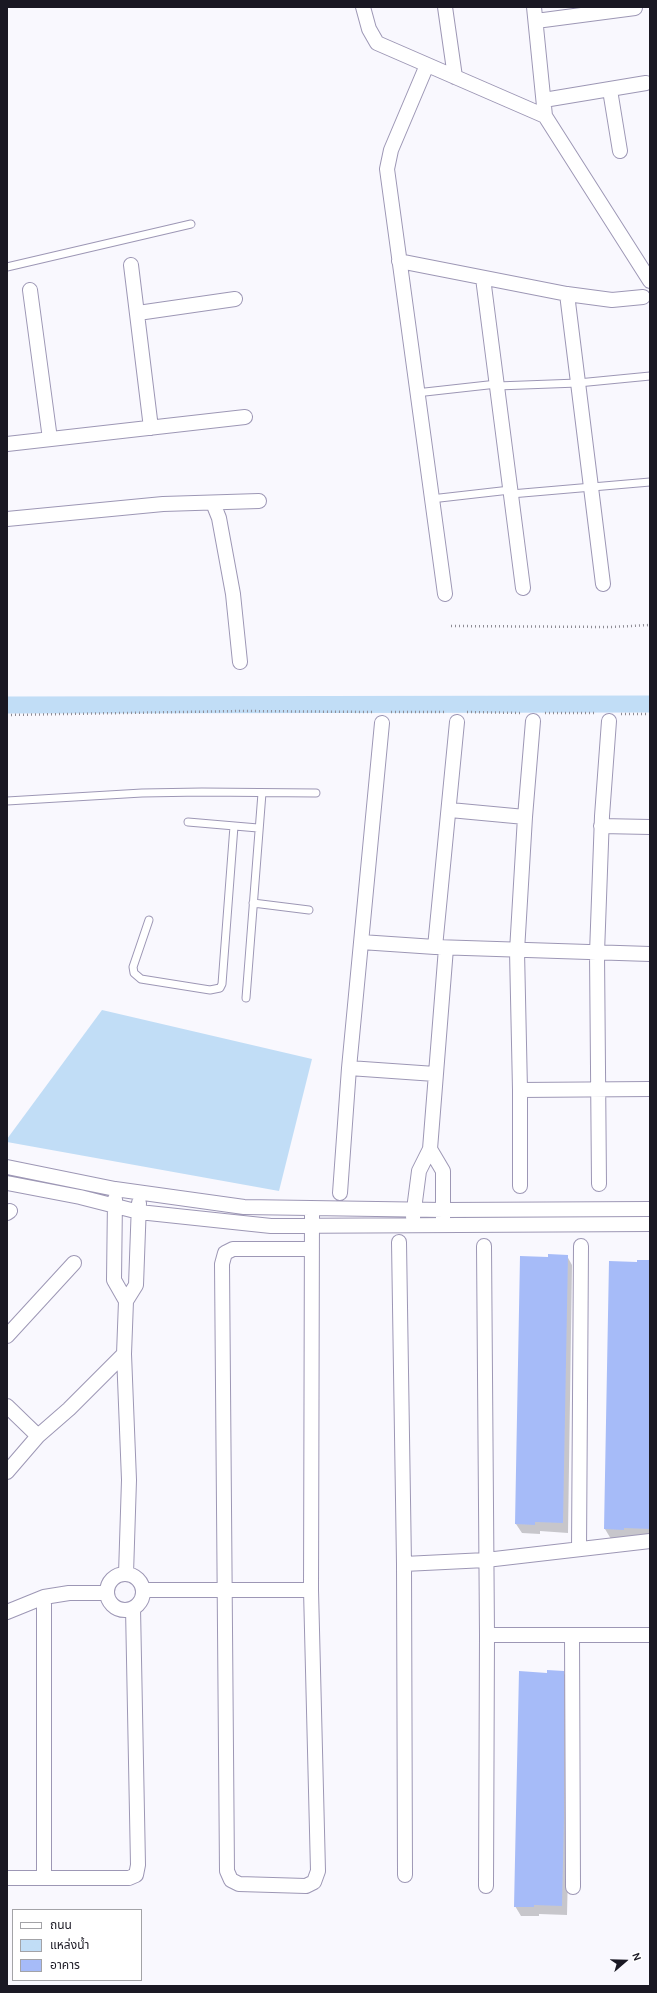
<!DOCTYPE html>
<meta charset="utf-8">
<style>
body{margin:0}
#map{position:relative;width:657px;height:1993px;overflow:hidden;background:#f9f8fe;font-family:Karla,"Noto Sans Thai",sans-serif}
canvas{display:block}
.frame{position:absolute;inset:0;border:8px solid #1a1823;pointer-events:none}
.legend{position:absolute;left:12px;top:1909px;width:130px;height:72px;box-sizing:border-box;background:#fff;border:1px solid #a3a3a7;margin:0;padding:5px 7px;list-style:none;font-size:12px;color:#1a1823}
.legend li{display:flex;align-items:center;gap:8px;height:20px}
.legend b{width:20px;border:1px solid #a3a3a7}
.north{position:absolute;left:605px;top:1941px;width:40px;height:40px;-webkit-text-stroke:3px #fff;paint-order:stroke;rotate:70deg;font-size:11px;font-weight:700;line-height:16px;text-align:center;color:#1a1823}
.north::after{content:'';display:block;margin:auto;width:14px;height:18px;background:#1a1823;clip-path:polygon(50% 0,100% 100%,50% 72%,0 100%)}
</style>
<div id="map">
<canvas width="657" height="1993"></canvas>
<div class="frame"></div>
<ul class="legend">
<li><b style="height:5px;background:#fff"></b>ถนน</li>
<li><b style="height:11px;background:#c1ddf6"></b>แหล่งน้ำ</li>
<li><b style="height:11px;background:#a6bbf8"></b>อาคาร</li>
</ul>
<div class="north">N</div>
</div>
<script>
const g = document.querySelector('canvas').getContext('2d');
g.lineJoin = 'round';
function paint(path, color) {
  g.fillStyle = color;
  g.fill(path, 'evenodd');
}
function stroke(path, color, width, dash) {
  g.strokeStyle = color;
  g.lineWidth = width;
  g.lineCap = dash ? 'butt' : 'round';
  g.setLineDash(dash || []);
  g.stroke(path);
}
paint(new Path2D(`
 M102,1010l210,49 -33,132 -272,-49v-3z`), '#c1ddf6');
paint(new Path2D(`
 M567,1256l5,9 -4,268 -28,-2v3l-18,-1 -6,-9 33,-266z
 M650,1261v277l-39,1 -6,-10 5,-267 28,1z
 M563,1672l6,9v147l-2,87 -28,-1v2h-18l-6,-10 33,-232z`), '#0003');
stroke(new Path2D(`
 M7,705l643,-1`), '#c1ddf6', 17);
paint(new Path2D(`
 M548,1254l20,1 -5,268 -28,-1v3l-20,-1 5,-268 28,1z
 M637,1260h13v269l-26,-1v2l-20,-1 5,-268 28,1z
 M547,1670l17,1v147l-2,88 -28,-1v2h-20l5,-236 28,2z`), '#a6bbf8');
const lane = new Path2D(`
 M7,267l184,-43
 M497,386l81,-3 72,-7
 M416,393l81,-9
 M511,494l139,-12
 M431,499l79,-9
 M7,801l135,-8 60,-1 114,1
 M188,822l70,6
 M253,903l56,7
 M149,920l-16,47 1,6 7,6 69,11 10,-2 2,-4 12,-158
 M246,998l16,-205`);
const street = new Path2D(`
 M363,7l6,22 8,14 168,73 105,165
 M445,7l10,70
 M534,7l11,109
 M536,21l99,-13
 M427,65l-36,85 -4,19 58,425
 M610,90l10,61
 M544,100l102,-17
 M399,261l168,33 45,6 31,-3
 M131,265l20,163
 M483,278l40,310
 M30,290l20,149
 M567,294l36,290
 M138,313l97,-14
 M7,444l238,-27
 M213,503l6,15 14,76 7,68
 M7,519l156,-15 96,-3
 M450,810l75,7
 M601,826l49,1
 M361,942l74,5 215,7
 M435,947l22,-225
 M349,1068l86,6
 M520,1090l130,-1
 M430,1149l13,22v48
 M7,1167l108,22 129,18 199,3 207,-1
 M7,1183l73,14 59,15 132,14 379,-2
 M599,1184l-2,-231 5,-137 7,-95
 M520,1186v-96l-3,-139 8,-134 8,-96
 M340,1193l9,-125 33,-345
 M115,1199l-1,81 12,21
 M7,1213l3,-2
 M413,1217l6,-46 11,-22 16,-201
 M399,1242l5,322 1,311
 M484,1246l3,389 -1,251
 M312,1249h-79l-8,4 -3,11 5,607 4,9 8,4 67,2 8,-4 4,-11 -7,-281 1,-381
 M7,1336l67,-73
 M7,1406l31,30
 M7,1472l31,-36 31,-27 55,-55
 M579,1549l2,-303
 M404,1564l82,-4 164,-19
 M126,1574l3,-94 -5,-126 2,-53 10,-16 3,-82
 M107 1592a18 18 0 1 1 36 0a18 18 0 1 1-36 0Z
 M143,1590h168
 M7,1612l37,-15 25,-4h38
 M487,1635h163
 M572,1635l1,252
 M7,1878h122l7,-3 2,-10 -5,-257
 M44,1878v-281`);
stroke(lane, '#9d97b5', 9);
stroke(street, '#9d97b5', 16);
stroke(new Path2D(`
 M451,626l160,1 39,-2
 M391,712h55
 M467,712l55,1
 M545,713h51
 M621,714h29
 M7,715l234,-4 131,1`), '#8e8c95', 2.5, [1, 3]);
stroke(lane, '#fff', 7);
stroke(street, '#fff', 14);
</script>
